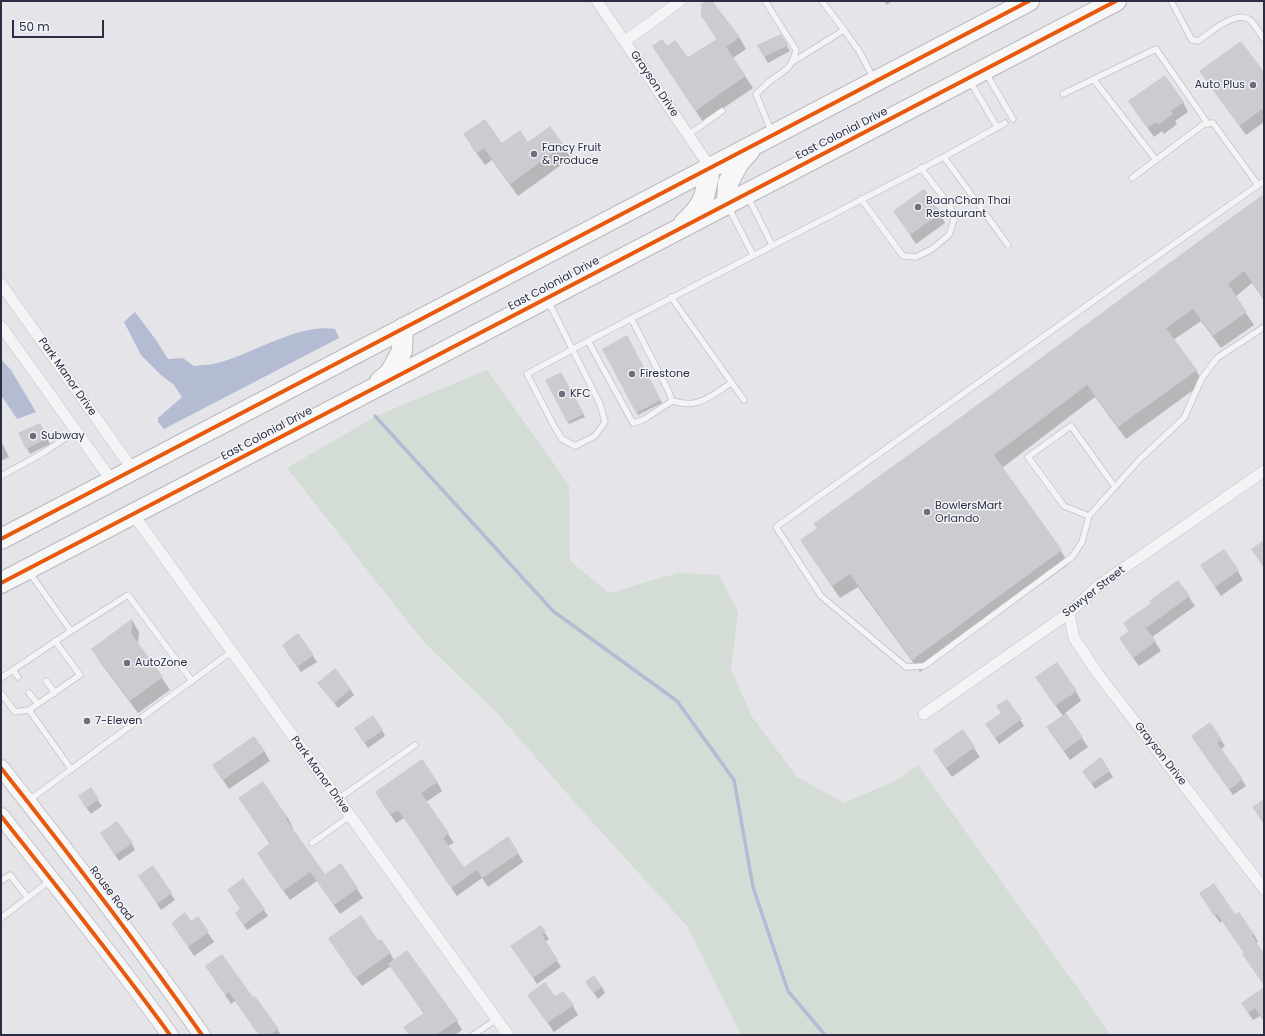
<!DOCTYPE html>
<style>
body{margin:0}
#map{position:relative;width:1265px;height:1036px;overflow:hidden;background:#e5e5e9;font-family:Poppins,sans-serif}
canvas{display:block}
.frame{position:absolute;inset:0;border:2px solid #2b2e43;pointer-events:none}
.scale{position:absolute;left:12px;top:20px;width:92px;height:18px;box-sizing:border-box;border:2px solid #2b2e43;border-top:0;padding-left:5px;font-size:12px;line-height:14px;white-space:nowrap;color:#2b2e43;-webkit-text-stroke:3px #f3f4f8;paint-order:stroke}
</style>
<div id="map">
<canvas width="1265" height="1036"></canvas>
<div class="frame"></div>
<div class="scale">50 m</div>
</div>
<script>
const g = document.querySelector('canvas').getContext('2d');
g.lineJoin = 'round';
function paint(path, color) {
  g.fillStyle = color;
  g.fill(path, 'evenodd');
}
function stroke(path, color, width, dash) {
  g.strokeStyle = color;
  g.lineWidth = width;
  g.lineCap = dash ? 'butt' : 'round';
  g.setLineDash(dash || []);
  g.stroke(path);
}
function label(font, color, halo, rows, align = 'center') {
  g.font = font + ' Poppins,sans-serif';
  g.lineWidth = 3;
  g.setLineDash([]);
  g.textBaseline = 'middle';
  g.strokeStyle = halo;
  g.fillStyle = color;
  for (const [text, x, y, turn = 0] of rows) {
    g.save();
    g.translate(x, y);
    g.rotate((+turn || 0) * Math.PI / 180);
    g.textAlign = isNaN(turn) ? turn : align;
    if (halo) g.strokeText(text, 0, 0);
    g.fillText(text, 0, 0);
    g.restore();
  }
}
paint(new Path2D(`
 M487,370l82,115 1,76 39,32 69,-20 41,2 19,37 -7,57 21,48 45,60 47,26 53,-23 21,-15 193,270h-370l-54,-109 -102,-112 -88,-101 -74,-72 -136,-173 89,-52z`), '#d3dcd5');
paint(new Path2D(`
 M135,312l21,28 12,19 15,-1 11,8c10,-1 21,-1 30,-5 33,-10 77,-38 111,-32l4,9 -175,91 -6,-7v-4l24,-21 -8,-12 -13,-10 -20,-20 -17,-33z
 M1,359l10,11 25,42 -19,7 -16,-24z`), '#b4bcd3');
paint(new Path2D(`
 M708,1h3l28,36 7,12 -13,9 20,30 -50,34 -50,-75 14,1 21,10 29,-18 -15,-24z
 M884,1h8l-5,4z
 M780,35l10,16 -22,12 -10,-17z
 M1264,70v52l-18,13 -40,-55 56,-9z
 M1129,102h54l5,10 -13,9 2,3 -13,10 -2,-3 -8,6z
 M465,134l37,10 26,-1 35,3 8,12 -53,38 -26,-36 -7,5 -13,-18z
 M1264,196v104l-12,-17 -17,14 19,28 -33,23 -20,-27 -28,19 23,30 7,13 -77,56 -31,-42 -93,71 59,83 8,13 -149,108 -62,-85 -18,11 -31,-45 -7,-12 16,-12 -3,-5z
 M894,211l46,2 5,10 -29,21z
 M627,336l35,67 -24,12 -35,-66z
 M561,373l24,44 -16,7 -23,-44z
 M43,430l7,14 -20,10 -3,-6z
 M1,441l8,16 -8,4z
 M1201,566l37,5 5,9 -22,16z
 M1178,581l17,25 -43,31 9,14 -22,15 -13,-18 3,-16 -5,-9 28,-20z
 M132,620l7,12 -1,12 24,34 8,12 -32,23 -38,-51 -7,-12z
 M298,634l19,28 -16,10 -15,-21z
 M318,683l32,6 4,6 -16,13z
 M1042,687l34,4 5,10 -16,12 23,34 -18,13 -17,-24 10,-20z
 M1007,700l17,26 -25,18 -9,-14 12,-16z
 M1210,724l15,22 -4,3 25,37 -13,9 -41,-58z
 M382,730l3,6 -17,12 -9,-13z
 M962,731l18,26 -28,20 -12,-17z
 M264,751l6,10 -41,28 -16,-23z
 M1109,771l4,6 -18,12 -8,-12z
 M437,782l5,9 -16,11 28,41 -6,3 16,23 54,-16 5,9 -35,25 -6,-9 -25,18 -53,-78 -8,5 -15,-22z
 M90,789l12,17 -11,8 -8,-11z
 M239,798l49,20 5,10 -2,1 34,47 15,-12 23,34 -23,16 -23,-33 -27,19 -27,-38 7,-18z
 M105,840l27,4 3,6 -16,11z
 M153,867l22,33 -14,10 -22,-34z
 M243,880l25,36 -21,14 -7,-10z
 M1200,894l35,21 19,19 4,8 -2,1 8,12v30l-16,-23 -3,-8 -23,-33 -2,2z
 M198,918l16,24 -20,14 -22,-33h19z
 M540,926l9,13 -4,3 16,25 -24,17 -22,-32z
 M329,939l61,14 4,7 63,61 5,9 -7,5h-46l-5,-8 20,-13 -33,-48 -29,20z
 M206,966l47,33 2,-2 26,38h-22l-24,-34 -4,3z
 M602,987l3,6 -7,6 -8,-11z
 M1264,988v33l-4,-5 -7,4 -6,-9z
 M534,1004l39,2 5,9 -24,17z`), '#0003');
stroke(new Path2D(`
 M375,416l178,195 124,90 57,79 19,107 35,104 37,44`), '#b4bcd3', 3.5);
paint(new Path2D(`
 M706,1h6l28,36 -14,10 20,29 -51,35 -43,-65 10,-7 5,7 8,-6 13,17 29,-18 -16,-23v-12z
 M781,34l7,11 -24,12 -7,-12z
 M1241,41l23,31v36l-25,18 -40,-55z
 M1165,75l19,27 -13,9 2,3 -15,11 -2,-3 -9,6 -19,-27z
 M485,119l17,24 18,-13 8,12 22,-16 14,19 -54,39 -26,-36 -7,5 -14,-19z
 M924,189l17,24 -31,22 -17,-24z
 M1264,194v105l-20,-28 -16,13 19,28 -34,24 -20,-27 -27,19 31,42 -79,57 -31,-42 -93,70 68,95 -150,110 -62,-86 -18,12 -32,-46 17,-12 -4,-4 152,-110 249,-184z
 M627,335l34,65 -25,13 -34,-64z
 M561,372l23,42 -17,8 -22,-42z
 M40,423l8,15 -22,11 -8,-16z
 M1264,540v28l-13,-19z
 M1224,549l15,21 -24,17 -15,-22z
 M1178,580l12,16 -44,32 10,13 -23,17 -14,-20 10,-7 -6,-8 28,-20 -2,-2z
 M133,618l-2,15 32,44 -33,24 -39,-52z
 M298,633l16,22 -17,12 -15,-22z
 M1057,662l20,29 -22,15 -20,-29z
 M335,668l16,21 -17,14 -17,-20z
 M1007,699l15,20 -27,19 -10,-14 16,-11 -5,-7z
 M1066,713l17,24 -19,14 -18,-24z
 M373,715l10,15 -19,13 -10,-15z
 M1210,722l12,17 -5,4 26,36 -14,11 -38,-54z
 M963,729l12,18 -29,21 -13,-18z
 M254,736l11,15 -42,29 -11,-15z
 M1101,757l9,14 -19,13 -9,-13z
 M422,759l16,23 -17,11 28,40 -6,5 21,29 44,-31 11,17 -37,25 -5,-8 -26,18 -18,-26 1,-1 -36,-51 -8,5 -15,-23z
 M263,781l25,37 -2,1 39,55 16,-11 17,25 -24,17 -24,-33 -27,19 -26,-38 13,-10 -32,-45z
 M91,787l8,12 -13,9 -8,-12z
 M1264,799v25l-12,-17z
 M117,821l16,22 -18,12 -15,-22z
 M153,865l19,28 -15,11 -19,-28z
 M243,878l22,31 -22,16 -8,-12 5,-4 -13,-19z
 M1214,883l21,31 4,-2 15,22 -2,2 12,17v32l-22,-31 2,-1 -27,-39 -3,2 -15,-23z
 M185,912l6,9 7,-5 11,16 -21,15 -17,-24z
 M361,915l17,25 3,-1 10,14 -36,25 -27,-40z
 M541,925l5,7 -4,3 16,25 -25,18 -23,-32z
 M407,950l51,70 -22,15h-27l-6,-8 21,-14 -36,-49z
 M222,954l31,43 2,-1 24,33 -9,6h-11l-30,-43 -4,3 -20,-29z
 M594,975l8,12 -9,6 -8,-11z
 M545,982l10,14 8,-5 11,14 -27,18 -20,-28z
 M1264,987v34l-9,-13 -7,5 -7,-10z`), '#cbcbd0');
const lane = new Path2D(`
 M765,1l31,49c-4,19 -11,20 -26,31 -5,4 -9,9 -14,13l16,39
 M822,1l22,29
 M1171,1l21,39 6,1c12,-8 39,-33 53,-20 5,5 9,13 13,18
 M794,61l50,-31 15,21 15,28
 M986,73l27,46
 M1094,80l62,80
 M970,81l27,46
 M1063,94l93,-45 52,75
 M688,135l34,-24
 M944,157l64,88
 M1132,178l72,-54 9,-1 45,62
 M1264,181l-144,101 -344,245 45,69 85,71 18,-1 148,-109 10,-15 7,-26 50,-56 45,-42 18,-40 15,-20 47,-31
 M748,197l24,48
 M861,199l42,57 13,1 16,-8 17,-14 5,-15 -4,-14 -29,-38
 M729,208l24,47
 M671,297l73,103
 M548,301l52,103 5,18 -10,14 -20,10 -13,-7 -8,-13 -27,-52 61,-33 356,-184 61,-34
 M588,341l45,82 10,-3 29,-19 -3,-9 -38,-74
 M672,401c8,2 18,4 26,1 12,-3 23,-13 33,-19
 M1,476l42,-23 33,-22
 M1089,516l-25,-10 -36,-49 43,-31 44,61
 M29,572l42,59 57,-36 64,86
 M13,670l5,7
 M1,678l70,-47
 M46,681l9,12
 M1,693l14,19 14,-2 42,59
 M29,693l9,11
 M29,710l51,-35 -25,-34
 M338,799l77,-54
 M28,801l203,-149
 M312,843l38,-27
 M1,881l9,-6 18,23
 M1,918l50,-38
 M473,1035l24,-16`);
const street = new Path2D(`
 M597,1l113,166
 M625,41l55,-40
 M1,284l132,186
 M1,326l111,155
 M133,514l375,521
 M1069,613l5,25 24,36 166,215
 M924,714l145,-101 29,-27 166,-115`);
const secondary = new Path2D(`
 M1,768c69,87 137,176 201,267
 M1,816c57,72 115,144 169,219`);
const highway = new Path2D(`
 M727,204l1,-21 10,-19 12,-14
 M684,223c21,-18 22,-30 26,-56
 M380,381l10,-8 12,-22 1,-23
 M1,539l1028,-538
 M1,583l1115,-582`);
stroke(lane, '#c3c3c7', 7);
stroke(street, '#c3c3c7', 12);
stroke(secondary, '#c3c3c7', 18);
stroke(highway, '#b7b8be', 22);
stroke(lane, '#f4f4f6', 5.5);
stroke(street, '#f4f4f6', 11);
stroke(secondary, '#f7f7f8', 16);
stroke(highway, '#f7f7f8', 20);
stroke(new Path2D(`
 M1,539l1028,-538
 M1,583l1115,-582
 M1,768c69,87 137,176 201,267
 M1,816c57,72 115,144 169,219`), '#e8590c', 4);
for (const [x, y, r, color] of [
 [1253,85,4,"#6c6e7d"],
 [534,154,4,"#6c6e7d"],
 [918,207,4,"#6c6e7d"],
 [632,374,4,"#6c6e7d"],
 [562,394,4,"#6c6e7d"],
 [33,436,4,"#6c6e7d"],
 [927,512,4,"#6c6e7d"],
 [127,663,4,"#6c6e7d"],
 [87,721,4,"#6c6e7d"]
]) {
  const dot = new Path2D();
  dot.arc(x, y, r, 0, 2 * Math.PI);
  g.fillStyle = color;
  g.fill(dot);
  stroke(dot, '#f3f4f8', 1.5);
}
label('11px', '#2b2e43', '#f3f4f8', [
 ["Grayson Drive",654,84,56],
 ["East Colonial Drive",842,134,-27],
 ["East Colonial Drive",554,284,-28],
 ["Park Manor Drive",67,377,55],
 ["East Colonial Drive",267,434,-28],
 ["Sawyer Street",1094,592,-38],
 ["Grayson Drive",1160,754,52],
 ["Park Manor Drive",320,775,54],
 ["Rouse Road",111,894,53]
]);
label('11px', '#2b2e43', '#f3f4f8', [
 ["Auto Plus",1245,85,"right"],
 ["Fancy Fruit",542,148],
 ["& Produce",542,161],
 ["BaanChan Thai",926,201],
 ["Restaurant",926,214],
 ["Firestone",640,374],
 ["KFC",570,394],
 ["Subway",41,436],
 ["BowlersMart",935,506],
 ["Orlando",935,519],
 ["AutoZone",135,663],
 ["7-Eleven",95,721]
], 'left');
</script>
